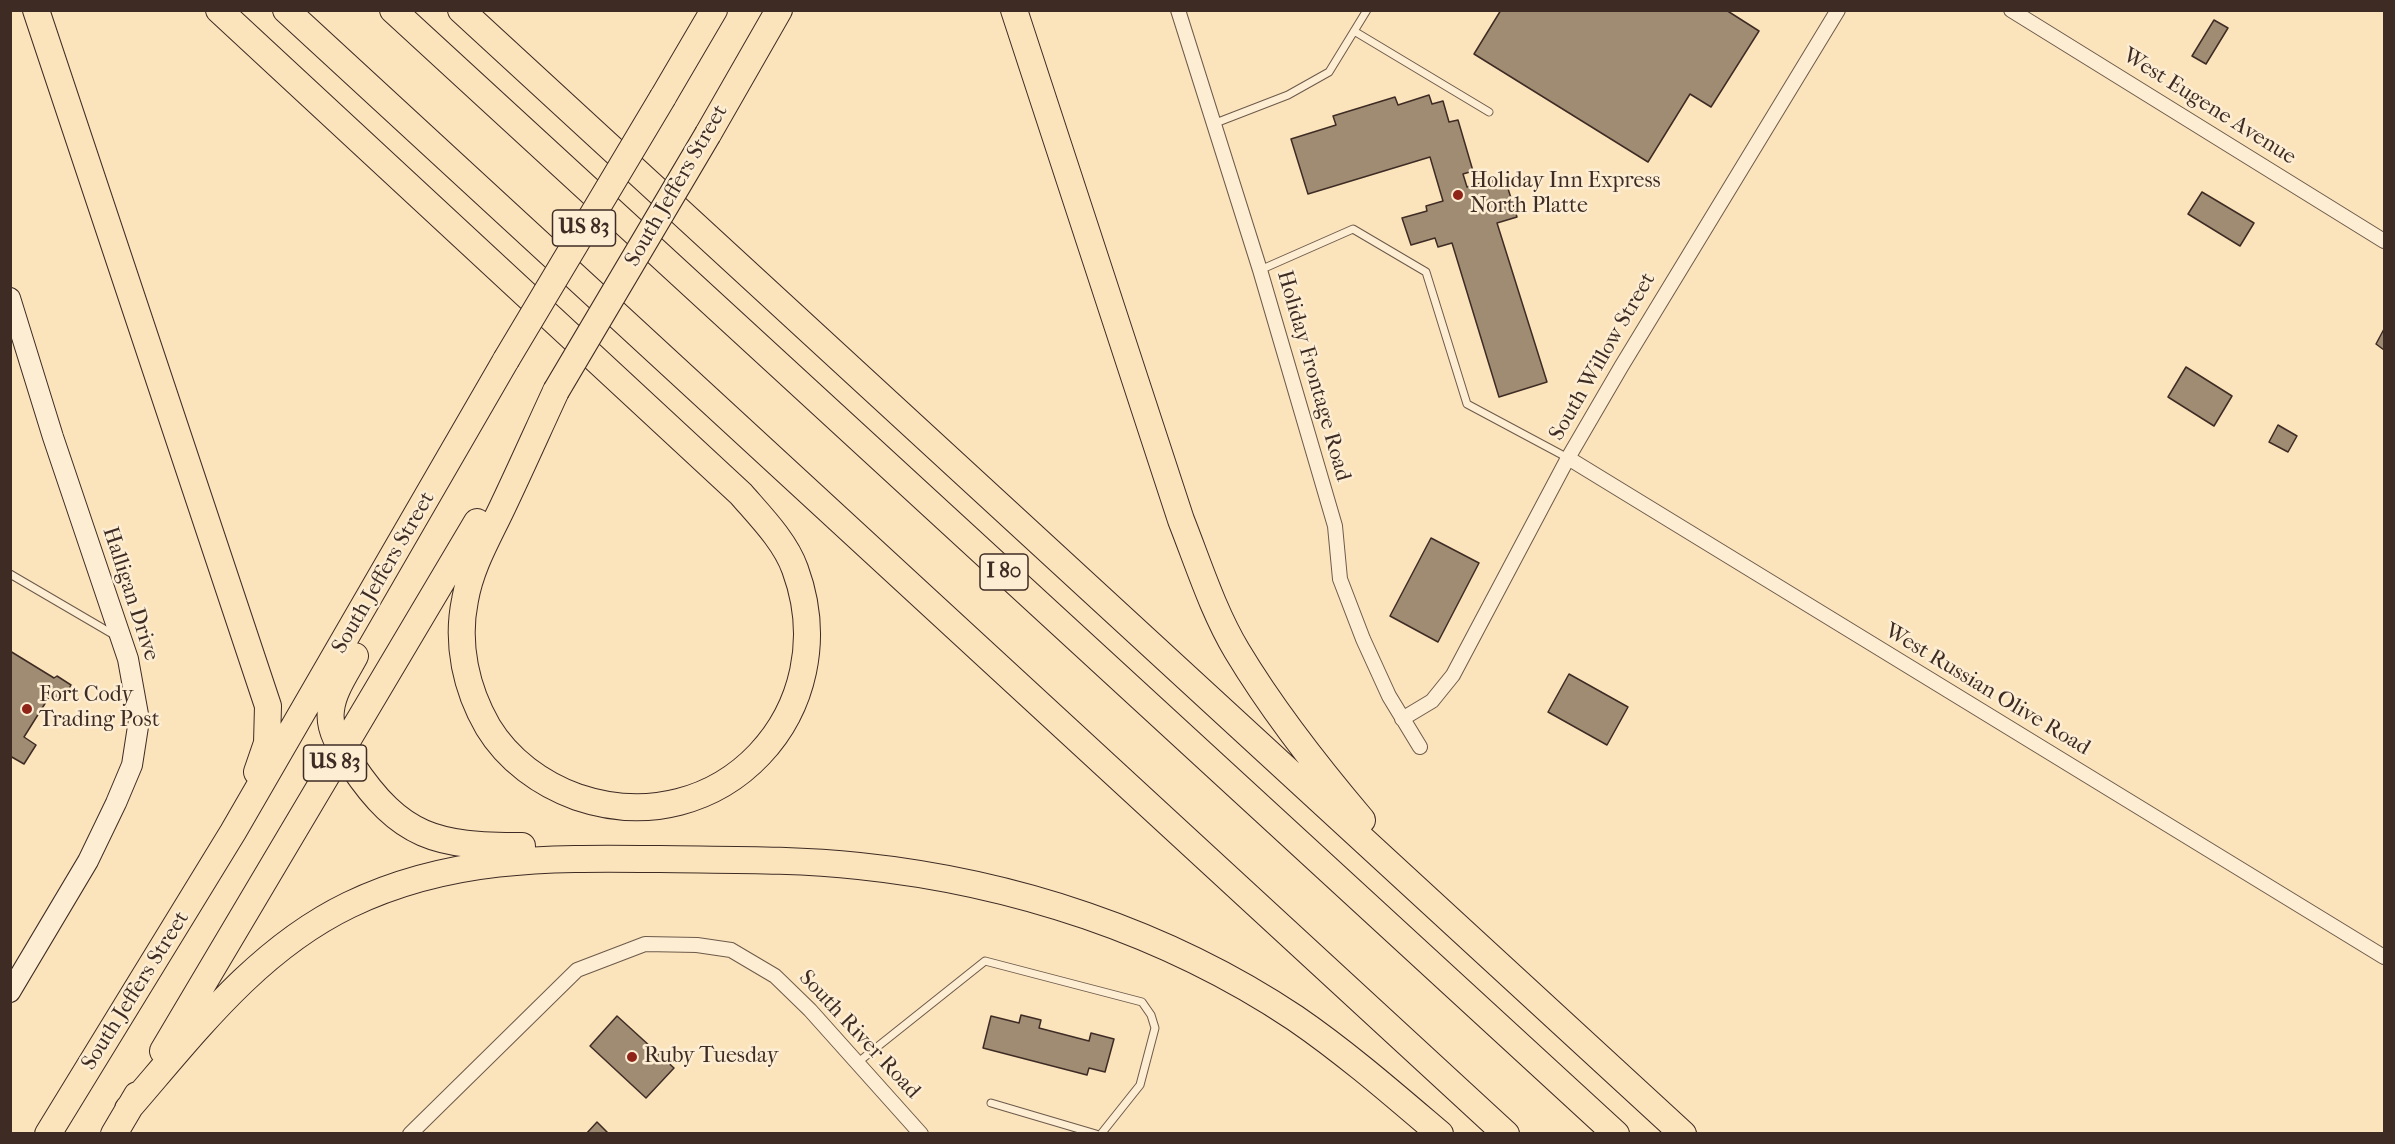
<!DOCTYPE html>
<style>
body{margin:0}
#map{position:relative;width:2395px;height:1144px;overflow:hidden;background:#fbe3bc;font-family:"IM FELL French Canon",serif}
canvas{display:block}
.frame{position:absolute;inset:0;border:12px solid #3e2c24;pointer-events:none}
</style>
<div id="map">
<canvas width="2395" height="1144"></canvas>
<div class="frame"></div>
</div>
<script>
const g = document.querySelector('canvas').getContext('2d');
g.lineJoin = 'round';
function paint(path, color) {
  g.fillStyle = color;
  g.fill(path, 'evenodd');
}
function stroke(path, color, width, dash) {
  g.strokeStyle = color;
  g.lineWidth = width;
  g.lineCap = dash ? 'butt' : 'round';
  g.setLineDash(dash || []);
  g.stroke(path);
}
function label(font, color, halo, rows, align = 'center') {
  g.font = font + ' "IM FELL French Canon",serif';
  g.lineWidth = 5;
  g.setLineDash([]);
  g.textBaseline = 'middle';
  g.strokeStyle = halo;
  g.fillStyle = color;
  for (const [text, x, y, turn = 0] of rows) {
    g.save();
    g.translate(x, y);
    g.rotate((+turn || 0) * Math.PI / 180);
    g.textAlign = isNaN(turn) ? turn : align;
    if (halo) g.strokeText(text, 0, 0);
    g.fillText(text, 0, 0);
    g.restore();
  }
}
const building = new Path2D(`
 M1501,10h225l33,21 -48,76 -21,-13 -42,68 -174,-108z
 M2214,20l14,8 -22,36 -14,-8z
 M1429,95l3,9 11,-3 6,21 9,-2 15,51 -10,3 4,13 37,-11 13,41 -20,6 50,159 -48,15 -47,-154 -14,4 -3,-9 -24,7 -9,-27 25,-7 -1,-5 17,-5 -13,-44 -122,37 -17,-55 45,-14 -3,-9 62,-19 3,8z
 M2202,192l52,31 -14,23 -52,-32z
 M2384,329v21l-8,-6z
 M2186,367l46,29 -18,30 -46,-29z
 M2278,425l19,11 -9,16 -19,-10z
 M1431,538l48,25 -41,79 -48,-26z
 M10,651l44,27 3,-2 14,9 -9,16 -11,-7 -27,43 12,8 -12,19 -14,-8z
 M1569,674l59,33 -21,38 -59,-33z
 M1021,1015l20,5 -2,8 50,13 2,-8 23,6 -9,33 -16,-4 -2,7 -104,-27 8,-32 28,7z
 M617,1016l57,52 -28,30 -56,-52z
 M597,1122l12,12h-23z`);
paint(building, '#a08b73');
stroke(building, '#3e2c24', 1.5);
const lane = new Path2D(`
 M1354,31l135,81
 M1213,124l75,-29 41,-23 38,-62
 M1260,270l93,-41 73,43 41,132 101,54
 M10,574l106,62
 M857,1063l128,-102 157,41 9,13 4,13 -15,57 -39,49
 M991,1103l105,31`);
const street = new Path2D(`
 M1178,10l82,260 75,256 5,53 23,60 26,57 31,51
 M2011,10l373,231
 M1568,458l816,499
 M1402,719l30,-18 21,-26 115,-217 53,-91 217,-357
 M410,1134l167,-164 68,-26 52,1 34,5 44,26 35,34 111,124`);
const secondary = new Path2D(`
 M10,298l43,139 75,222 11,61 -7,45 -16,38 -28,58 -78,131`);
const highway = new Path2D(`
 M36,10l232,696 -1,37 -10,29
 M219,10l522,484c19,22 44,47 54,75 52,141 -74,277 -218,228 -36,-13 -69,-37 -89,-70 -22,-38 -32,-83 -23,-127 6,-34 23,-62 38,-94 18,-38 35,-76 53,-115
 M286,10l1220,1124
 M393,10l1223,1124
 M461,10l1222,1124
 M1014,10l167,510c17,43 32,91 56,131 36,60 80,116 125,169
 M663,97l51,-87
 M708,134l71,-124
 M355,656c-9,17 -22,35 -24,54 -3,20 10,39 21,55 49,73 84,81 170,81
 M163,1051l314,-529
 M128,1109c66,-76 128,-159 221,-204 101,-49 202,-47 311,-46 66,1 134,0 199,7 154,16 307,66 436,152 51,35 98,76 145,116
 M48,1134l185,-302 273,-472
 M114,1134l23,-39`);
stroke(lane, '#6d5a4a', 9);
stroke(street, '#6d5a4a', 16);
stroke(secondary, '#3e2c24', 22);
stroke(highway, '#3e2c24', 28);
stroke(lane, '#fcedd3', 7);
stroke(street, '#fcedd3', 14);
stroke(secondary, '#fcedd3', 20);
stroke(highway, '#fbe3bc', 26);
const highwayBridge = new Path2D(`
 M506,360l157,-263
 M556,391l152,-257`);
stroke(highwayBridge, '#3e2c24', 28, []);
stroke(highwayBridge, '#fbe3bc', 26);
for (const [x, y, r, color] of [
 [1458,195,6,"#8f2418"],
 [27,709,6,"#8f2418"],
 [632,1057,6,"#8f2418"]
]) {
  const dot = new Path2D();
  dot.arc(x, y, r, 0, 2 * Math.PI);
  g.fillStyle = color;
  g.fill(dot);
  stroke(dot, '#fcedd3', 2);
}
for (const [x, y, w] of [
 [584,228,63],
 [1004,572,48],
 [335,763,63]
]) {
  const box = new Path2D();
  box.roundRect(x - w / 2, y - 18, w, 36, 4.5);
  g.fillStyle = '#fcedd3';
  g.fill(box);
  stroke(box, '#3e2c24', 1.5);
}
label('bold 21px', '#3e2c24', null, [
 ["US 83",584,228],
 ["I 80",1004,572],
 ["US 83",335,763]
]);
label('22px', '#3e2c24', '#fcedd3', [
 ["West Eugene Avenue",2209,107,32],
 ["South Jeffers Street",677,186,-60],
 ["South Willow Street",1603,357,-60],
 ["Holiday Frontage Road",1313,376,74],
 ["South Jeffers Street",384,573,-60],
 ["Halligan Drive",130,594,72],
 ["West Russian Olive Road",1987,690,31],
 ["South Jeffers Street",136,991,-58],
 ["South River Road",859,1035,47]
]);
label('22px', '#3e2c24', '#fcedd3', [
 ["Holiday Inn Express",1470,182],
 ["North Platte",1470,207],
 ["Fort Cody",39,696],
 ["Trading Post",39,721],
 ["Ruby Tuesday",644,1057]
], 'left');
</script>
